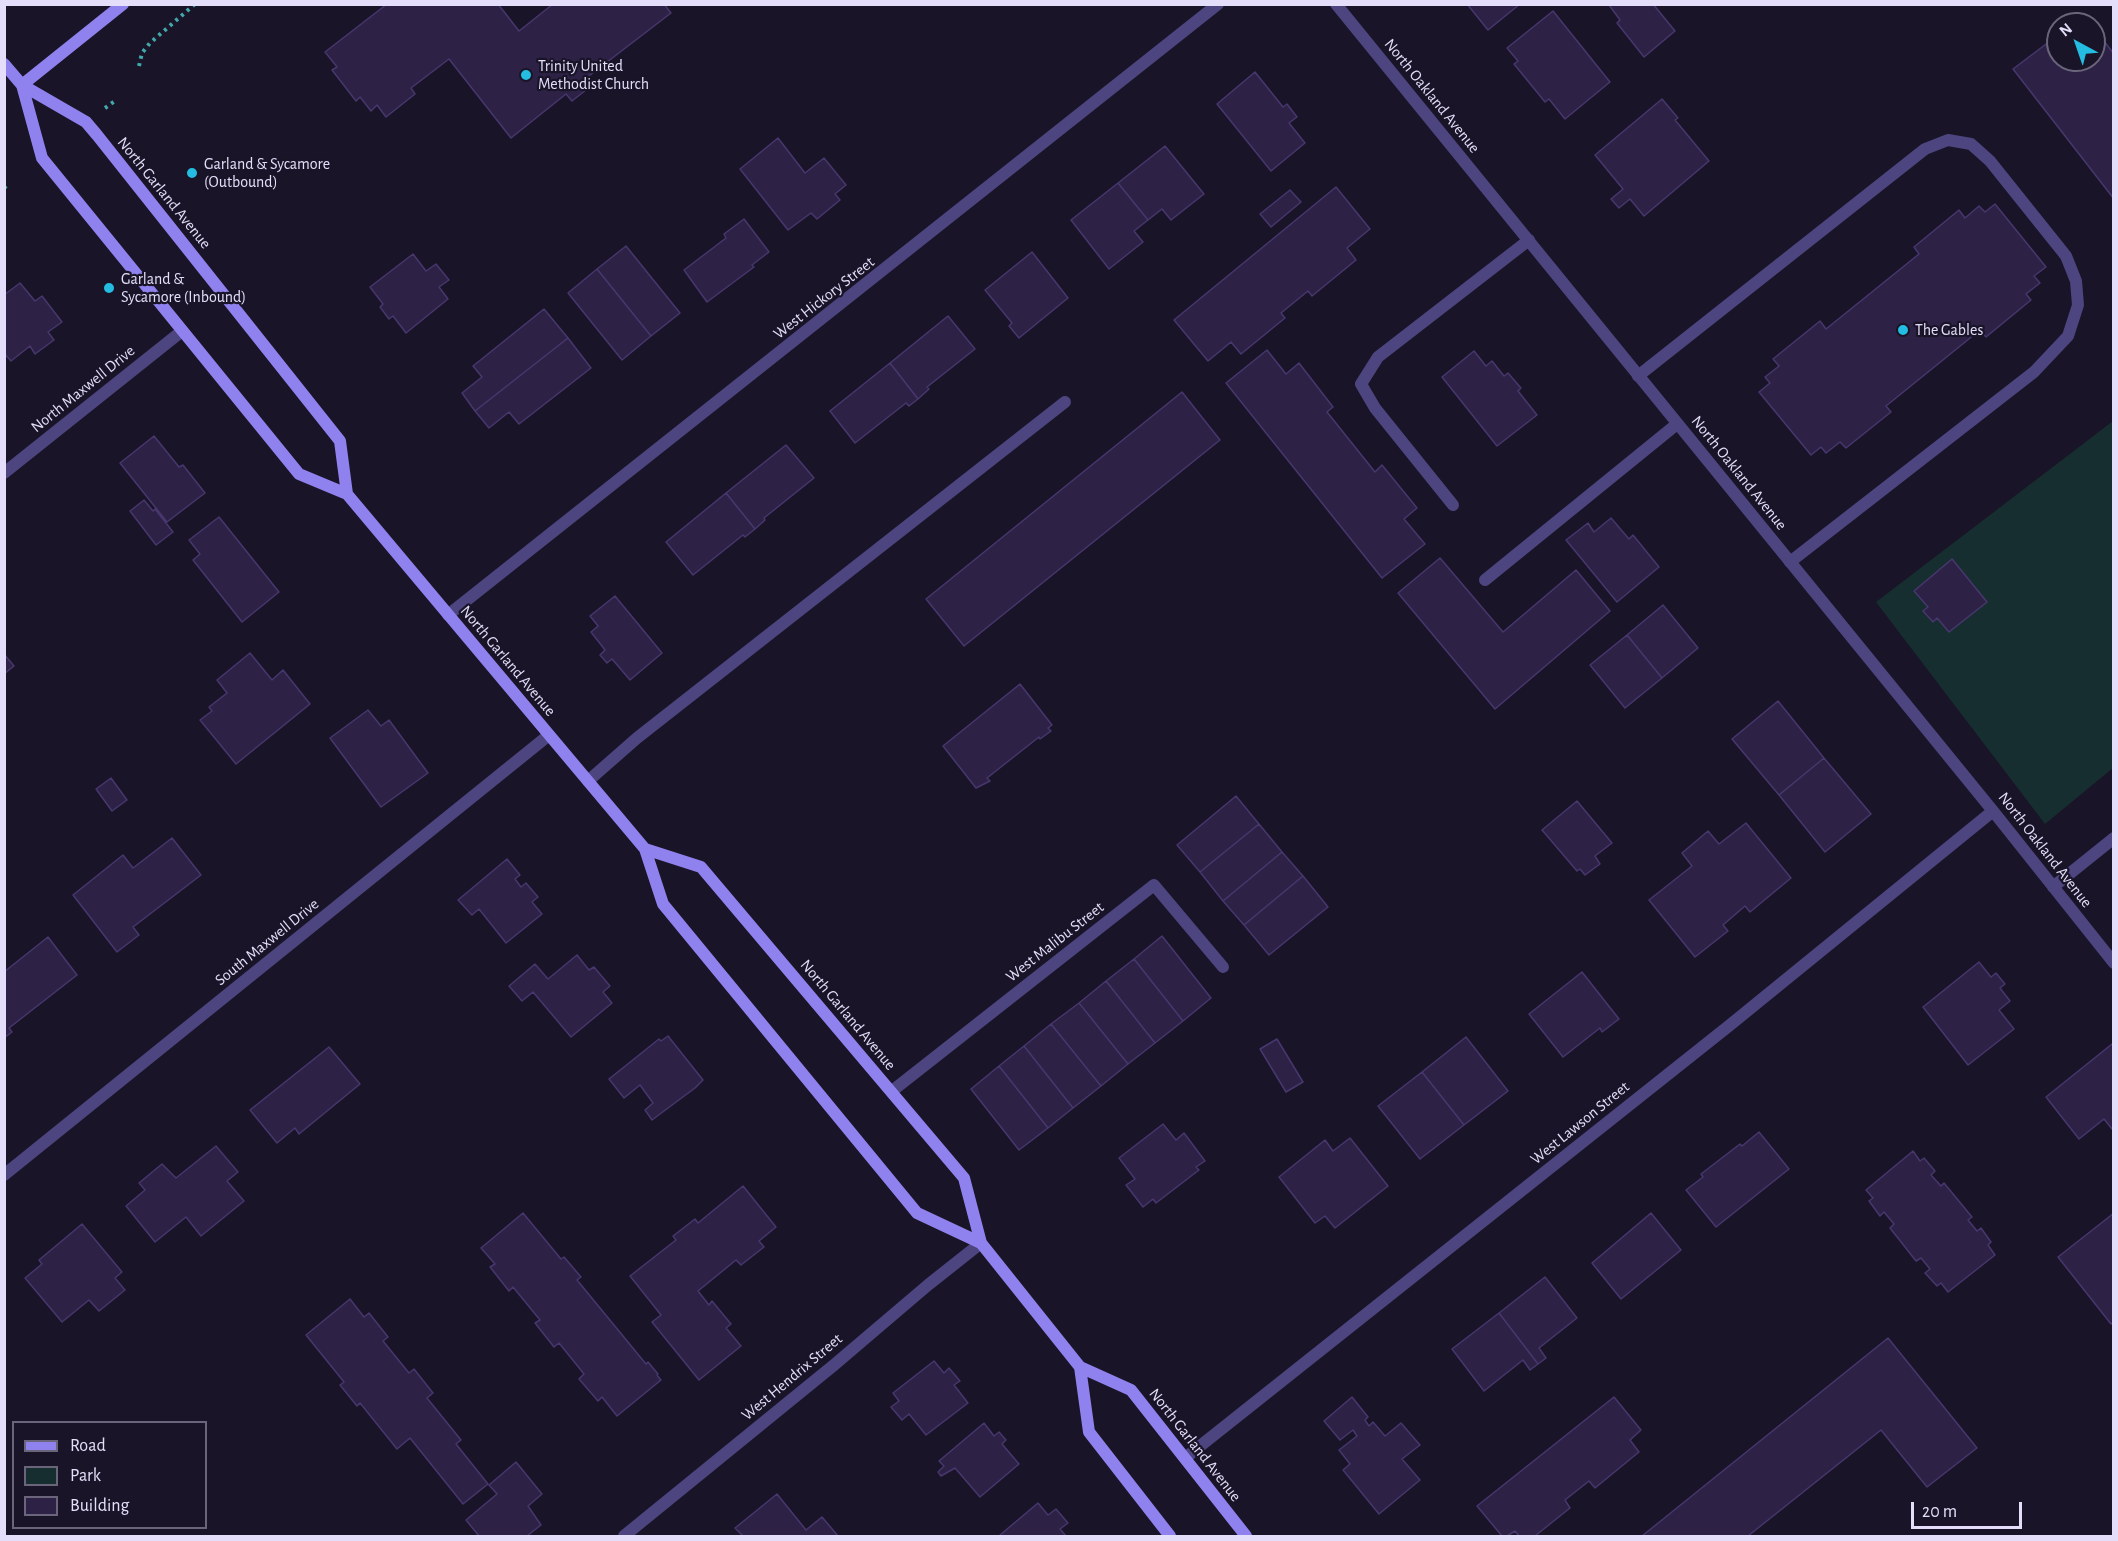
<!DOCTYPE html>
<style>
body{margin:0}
#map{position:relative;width:2118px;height:1541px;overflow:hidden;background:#191427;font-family:"Alegreya Sans",sans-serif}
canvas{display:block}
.frame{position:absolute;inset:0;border:6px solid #e4defa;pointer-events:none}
.legend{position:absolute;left:12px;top:1421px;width:195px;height:108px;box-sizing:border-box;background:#191427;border:2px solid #6a657b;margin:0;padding:8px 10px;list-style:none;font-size:18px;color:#e4defa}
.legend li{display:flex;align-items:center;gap:12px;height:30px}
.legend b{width:30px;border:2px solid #6a657b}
.north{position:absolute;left:2046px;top:12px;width:60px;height:60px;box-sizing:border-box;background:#191427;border:2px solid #6a657b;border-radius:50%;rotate:320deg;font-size:16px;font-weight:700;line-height:24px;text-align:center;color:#e4defa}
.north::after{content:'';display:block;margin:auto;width:21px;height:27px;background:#24bce1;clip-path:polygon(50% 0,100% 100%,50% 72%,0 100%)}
.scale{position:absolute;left:1911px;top:1502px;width:111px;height:27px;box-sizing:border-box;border:3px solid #e4defa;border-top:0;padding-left:8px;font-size:18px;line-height:21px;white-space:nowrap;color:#e4defa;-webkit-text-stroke:4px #191427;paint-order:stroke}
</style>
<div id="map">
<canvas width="2118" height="1541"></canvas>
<div class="frame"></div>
<ul class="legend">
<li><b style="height:8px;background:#8f82ee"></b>Road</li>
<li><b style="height:16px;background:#172e30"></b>Park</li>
<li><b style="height:16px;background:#2d2245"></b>Building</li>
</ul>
<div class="north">N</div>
<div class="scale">20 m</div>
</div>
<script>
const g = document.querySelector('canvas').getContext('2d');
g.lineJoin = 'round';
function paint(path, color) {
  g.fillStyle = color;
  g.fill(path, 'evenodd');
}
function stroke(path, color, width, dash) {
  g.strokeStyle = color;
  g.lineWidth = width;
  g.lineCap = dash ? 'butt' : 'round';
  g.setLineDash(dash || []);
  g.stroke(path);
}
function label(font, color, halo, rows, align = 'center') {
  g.font = font + ' "Alegreya Sans",sans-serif';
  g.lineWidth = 4.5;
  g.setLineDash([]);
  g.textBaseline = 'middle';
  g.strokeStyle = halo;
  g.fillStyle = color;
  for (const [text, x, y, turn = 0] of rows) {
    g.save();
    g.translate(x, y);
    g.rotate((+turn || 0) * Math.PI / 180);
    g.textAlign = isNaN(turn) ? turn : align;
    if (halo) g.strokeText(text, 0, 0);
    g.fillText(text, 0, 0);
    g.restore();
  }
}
paint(new Path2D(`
 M2113,421v347l-68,56 -169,-222z`), '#172e30');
const building = new Path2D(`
 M387,4h111l21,27 34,-27h111l7,9 -86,66 6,7 -19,15 -6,-7 -55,44 -62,-79 -38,29 4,6 -29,23 -9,-12 -6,6 -11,-14 -4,4 -24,-31 5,-3 -12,-15z
 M1467,4h53l-32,26z
 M1653,4l22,27 -31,26 -27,-34 3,-3 -11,-15z
 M1553,11l57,71 -45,37 -16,-20 -4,3 -31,-38 4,-3 -11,-13z
 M2094,28l20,26v145l-101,-130 45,-34v25h36z
 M1255,72l28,35 4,-3 10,13 -8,6 16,20 -34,28 -54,-67z
 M1662,99l16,19 -3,2 34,41 -65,55 -14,-17 -11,9 -8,-9 12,-10 -28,-34z
 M778,138l27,35 19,-15 22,27 -11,9 5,6 -23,19 -6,-6 -23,17 -48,-61z
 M1165,146l39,48 -33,26 -9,-11 -14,11 -30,-37z
 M1118,183l30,37 -14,11 9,11 -34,27 -38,-49z
 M1336,187l34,42 -23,19 9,12 -44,36 -4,-5 -27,22 4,5 -44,36 -10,-12 -23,19 -34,-41z
 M1290,190l11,12 -30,25 -11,-13z
 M1995,204l51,63 -12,9 6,7 -14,11 5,6 -45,37 -6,-7 -94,76 5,6 -45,36 -6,-6 -14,11 -5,-6 -10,8 -52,-63 11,-9 -5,-6 14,-11 -6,-7 47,-38 6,8 93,-75 -5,-7 45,-37 6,8 14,-12 6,6z
 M744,219l25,33 -17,13 2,2 -47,35 -23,-32 42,-32 -2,-4z
 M626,246l54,67 -29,23 -54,-67z
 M1032,252l36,46 -49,40 -10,-12 3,-3 -27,-33z
 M413,254l13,17 10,-7 13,16 -10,7 9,12 -42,34 -13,-17 -4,3 -9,-12 3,-3 -13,-17z
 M597,269l54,67 -29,24 -54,-67z
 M20,283l15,18 7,-5 20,26 -14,10 6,8 -19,14 -5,-8 -19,15 -7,-8v-58z
 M544,309l24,29 -93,73 -13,-18 20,-16 -9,-11z
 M948,316l27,33 -48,38 2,2 -11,10 -28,-36z
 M568,338l23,30 -72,56 -10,-12 -20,16 -14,-17z
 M1267,350l19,24 13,-11 34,44 -6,5 48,60 7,-7 35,43 -13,11 21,25 -43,34 -156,-195z
 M1474,351l12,15 6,-5 12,15 4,-3 13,15 -3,3 19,24 -40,31 -55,-69z
 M890,363l28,36 -9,7 -3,-3 -51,40 -25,-32z
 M1182,392l38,48 -256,206 -38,-47z
 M154,436l25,31 4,-2 22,28 -38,29 -47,-59z
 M786,445l28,33 -50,40 1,2 -10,9 -29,-36z
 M726,493l29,36 -10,8 -2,-2 -50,40 -27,-33z
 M144,500l9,11 2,-2 18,23 -17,13 -26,-34z
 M219,517l60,75 -37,30 -49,-62 7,-6 -11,-14z
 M1611,518l18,21 4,-4 26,32 -42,35 -51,-62 22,-17 6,9z
 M1440,558l63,74 73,-62 34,41 -115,98 -97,-116z
 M1952,559l35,43 -38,30 -12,-14 -4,4 -10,-11 5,-4 -14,-16z
 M615,596l47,57 -32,27 -18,-21 -5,4 -7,-8 5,-5 -14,-18 7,-6 -8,-10z
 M1663,605l35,43 -36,30 -35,-43z
 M1627,635l35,43 -37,30 -35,-43z
 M250,653l22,27 11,-10 27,34 -74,60 -36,-44 12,-9 -3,-4 18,-14 -10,-13z
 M4,654l10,12 -10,8z
 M1020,684l32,41 -4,3 3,3 -11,8 -1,-2 -52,41 3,3 -14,7 -33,-42z
 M1778,701l46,57 -45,37 -47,-56z
 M368,710l13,16 8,-6 39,53 -47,34 -51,-69z
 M1824,758l47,56 -46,38 -46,-57z
 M111,778l16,22 -15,11 -16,-22z
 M1236,796l23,28 -59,48 -23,-27z
 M1577,801l35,42 -17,13 5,8 -15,11 -5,-6 -3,2 -35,-41z
 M1746,823l45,55 -41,34 -5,-6 -22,19 5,6 -33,26 -46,-57 43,-34 -10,-13 26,-22 11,13z
 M1259,824l23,28 -59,49 -23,-29z
 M172,838l29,37 -68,52 6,8 -22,17 -44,-57 50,-40 10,13z
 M1282,852l21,24 -59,49 -21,-24z
 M507,859l13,16 -5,4 6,8 5,-4 12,14 -6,5 10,12 -36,29 -27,-34 -7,6 -14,-15z
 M1303,876l25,31 -59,48 -25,-30z
 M1162,936l49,62 -28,23 -49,-62z
 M48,937l29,38 -68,53 3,4 -8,6v-66z
 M577,955l12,15 5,-3 16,19 -7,6 9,11 -41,34 -38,-45 -11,9 -13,-15 26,-22 13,15z
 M1134,959l49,62 -28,22 -49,-62z
 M1979,962l12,15 5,-4 9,11 -5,4 10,13 -11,9 15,19 -46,36 -45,-58z
 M1582,972l37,47 -17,13 -2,-4 -37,29 -34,-43z
 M1106,981l49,62 -27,21 -49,-61z
 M1079,1003l49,61 -27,22 -50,-62z
 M1051,1024l50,62 -28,22 -49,-62z
 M668,1036l35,44 -8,8 -43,32 -7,-10 8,-7 -13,-18 -16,13 -15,-19 50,-40 2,2z
 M1466,1037l42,54 -44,34 -42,-53z
 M1277,1039l26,43 -17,10 -26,-43z
 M2112,1044l2,2v82l-2,1 -8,-10 -25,20 -33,-42z
 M1024,1046l49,62 -25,20 -49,-62z
 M329,1047l31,37 -61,50 -4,-6 -18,15 -27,-33z
 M999,1066l49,62 -29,22 -48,-61z
 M1422,1072l42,53 -44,34 -42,-53z
 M1163,1124l13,16 8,-7 21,28 -9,6 3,3 -43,33 -3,-4 -10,8 -17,-22 9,-6 -16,-21z
 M1759,1132l30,37 -73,58 -30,-37 17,-13 -2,-3 39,-30 2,2z
 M1350,1138l38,48 -53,42 -10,-12 -10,7 -36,-46 46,-37 8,11z
 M216,1146l22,26 -11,9 17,20 -43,35 -15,-19 -31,25 -29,-36 19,-16 -6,-7 23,-19 14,14z
 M1913,1151l7,10 4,-3 11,13 -4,4 10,11 3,-3 28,34 -4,3 9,11 4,-3 10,14 -3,3 7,10 -47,37 -7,-9 -4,3 -12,-13 5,-4 -9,-11 -5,3 -26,-33 4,-4 -10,-12 -4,4 -11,-15 4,-3 -7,-8z
 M743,1186l33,41 -17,14 5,6 -23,18 -5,-5 -38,31 11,14 3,-4 19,23 -5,4 15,18 -42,34 -47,-58 9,-7 -31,-39 46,-36 -3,-4 22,-17 3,4z
 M523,1213l38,46 3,-2 17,20 -4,3 69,84 2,-2 10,12 -1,1 4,5 -44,36 -15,-19 -4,4 -19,-22 5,-5 -25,-31 -5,4 -19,-24 5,-3 -27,-33 -4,4 -19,-24 5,-3 -14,-16z
 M1651,1213l30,37 -60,49 -29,-36z
 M2114,1213v108l-3,3 -53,-67z
 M82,1224l40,48 -7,6 10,12 -26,21 -10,-11 -27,22 -37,-44 17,-14 -3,-4z
 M1545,1277l32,41 -38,30 7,10 -8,6 -39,-51z
 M350,1299l14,18 5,-4 19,24 -5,4 26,32 5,-4 19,24 -6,5 34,42 -5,4 32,40 -25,20 -53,-66 -13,11 -37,-46 -3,3 -17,-21 4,-3 -38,-47z
 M1499,1313l39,51 -8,6 -7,-10 -39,31 -32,-42z
 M1888,1338l89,110 -50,39 -46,-57 -133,106h-106z
 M934,1361l10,12 5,-5 11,13 -6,4 14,18 -42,32 -17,-21 -7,6 -11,-13 8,-6 -6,-8z
 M1352,1397l16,20 -3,3 4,6 4,-4 12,14 16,-13 19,22 -18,14 18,21 -41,34 -36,-44 7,-6 -11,-14 18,-14 -4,-6 -13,10 -16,-19z
 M1614,1397l27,33 -11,10 9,12 -44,36 -6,-7 -24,19 5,8 -35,28h-16l-4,-5 -8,5h-5l-25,-30z
 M984,1423l10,13 5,-4 7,8 -4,4 17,20 -39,33 -25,-29 -14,8 -3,-4 6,-6 -5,-5z
 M516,1462l26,32 -14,12 13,19 -14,11h-48l-13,-16 31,-26 -8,-9z
 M777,1494l29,36 16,-13 16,19h-95l-8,-8z
 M1038,1503l10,12 8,-6 12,14 -8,6 6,7h-65l-1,-1z`);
paint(building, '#2d2245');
stroke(building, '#47376e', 1.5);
stroke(new Path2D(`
 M139,66l3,-13 8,-10 45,-39
 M105,108l10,-7
 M4,188l4,-3`), '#41a8ab', 4, [3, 4.5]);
stroke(new Path2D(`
 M1638,376l287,-227 23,-9 23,4 19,17 76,95 10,25 2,24 -10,31 -34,36 -244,190
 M1453,505l-78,-97 -14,-24 17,-27 151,-117
 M1485,580l192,-156
 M588,781l49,-43 428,-336
 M892,1091l262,-206 69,82`), '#4d457f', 12);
stroke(new Path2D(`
 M1336,4l657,807 121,152
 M4,473l178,-142
 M448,615l770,-611
 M2053,887l61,-49
 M4,1175l545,-440
 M1185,1458l545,-433 263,-214
 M624,1536l210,-171 94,-80 53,-42`), '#4d457f', 12);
stroke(new Path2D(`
 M4,64l18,21 64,37 11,13 243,306 7,53
 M22,85l20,73 257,316 48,20 298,355 18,55 254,309 64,30
 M22,85l101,-81
 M645,849l56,18 263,311 17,65 99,124 51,23 115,146
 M1080,1367l9,65 81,104`), '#8f82ee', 12);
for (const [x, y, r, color] of [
 [526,75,6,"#24bce1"],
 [192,173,6,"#24bce1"],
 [109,288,6,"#24bce1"],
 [1903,330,6,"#24bce1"]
]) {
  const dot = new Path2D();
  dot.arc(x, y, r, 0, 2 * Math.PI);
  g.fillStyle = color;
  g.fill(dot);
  stroke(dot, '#191427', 2);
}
label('16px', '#e4defa', '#191427', [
 ["Trinity United",538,66],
 ["Methodist Church",538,84],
 ["Garland & Sycamore",204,164],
 ["(Outbound)",204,182],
 ["Garland &",121,279],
 ["Sycamore (Inbound)",121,297],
 ["The Gables",1915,330]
], 'left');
label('16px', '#e4defa', '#191427', [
 ["North Oakland Avenue",1432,96,51],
 ["North Garland Avenue",164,193,51],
 ["West Hickory Street",824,298,-38],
 ["North Maxwell Drive",83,389,-39],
 ["North Oakland Avenue",1739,473,51],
 ["North Garland Avenue",508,661,50],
 ["North Oakland Avenue",2045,850,52],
 ["South Maxwell Drive",267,942,-39],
 ["West Malibu Street",1055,942,-38],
 ["North Garland Avenue",848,1015,50],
 ["West Lawson Street",1580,1123,-39],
 ["West Hendrix Street",792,1377,-40],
 ["North Garland Avenue",1195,1445,52]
]);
</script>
